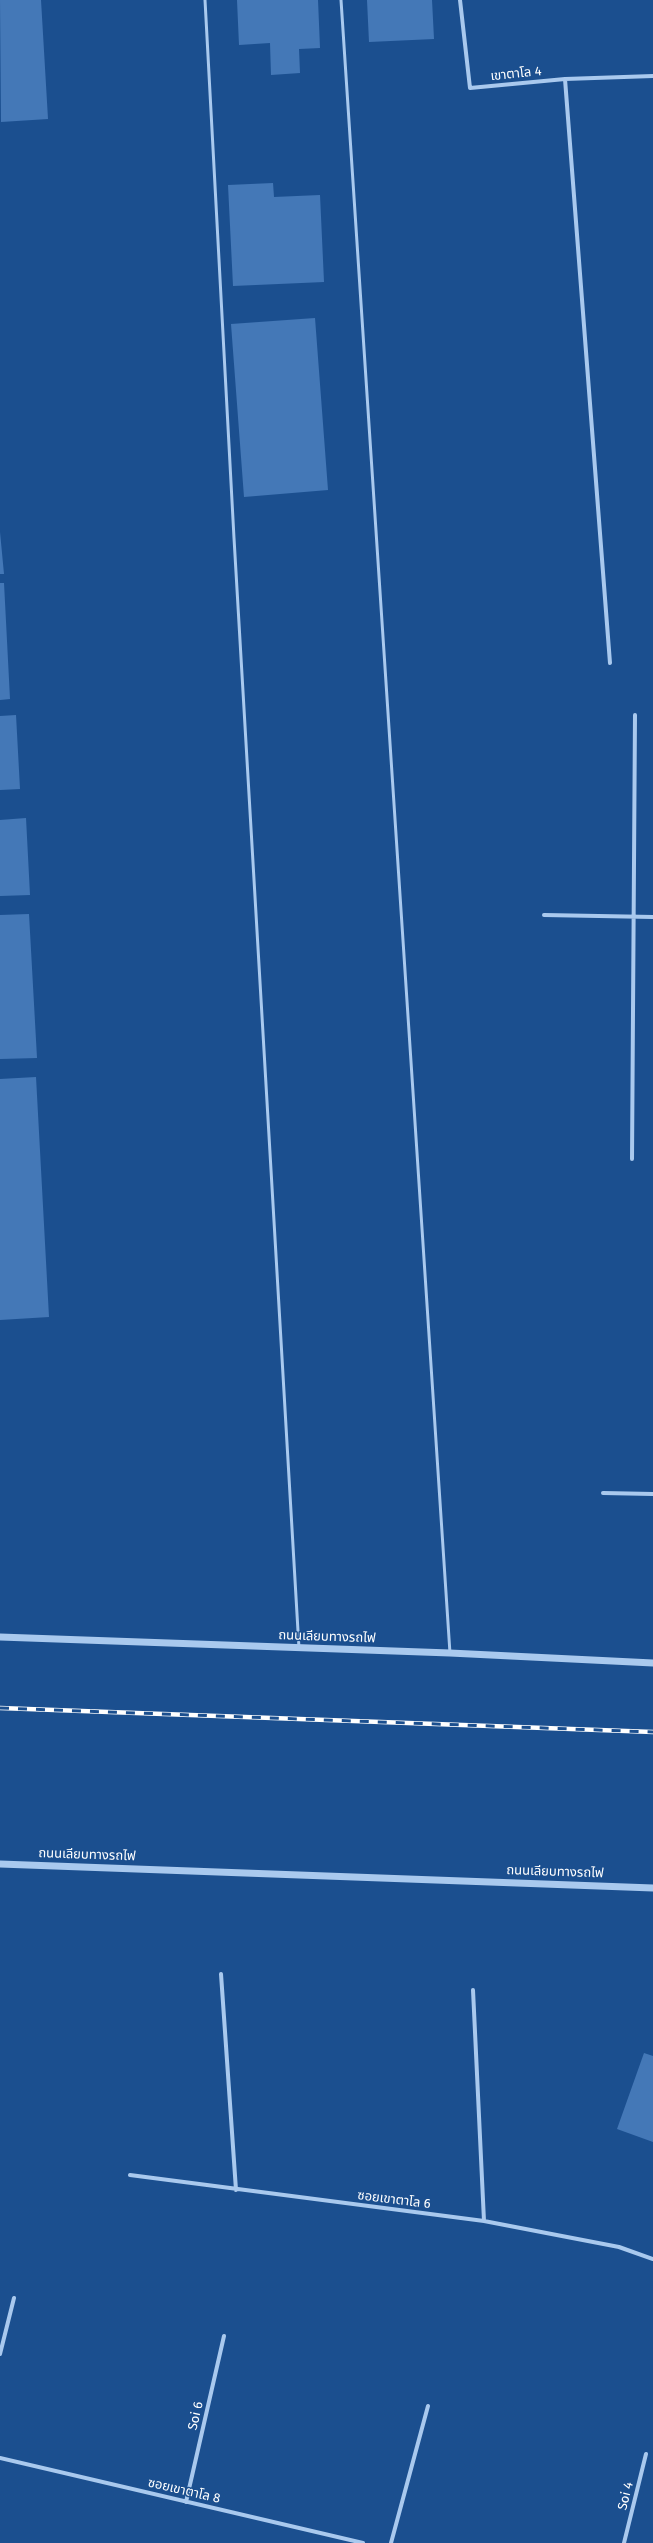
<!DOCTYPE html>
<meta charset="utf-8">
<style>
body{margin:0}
canvas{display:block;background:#1b4f8f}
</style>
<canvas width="653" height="2543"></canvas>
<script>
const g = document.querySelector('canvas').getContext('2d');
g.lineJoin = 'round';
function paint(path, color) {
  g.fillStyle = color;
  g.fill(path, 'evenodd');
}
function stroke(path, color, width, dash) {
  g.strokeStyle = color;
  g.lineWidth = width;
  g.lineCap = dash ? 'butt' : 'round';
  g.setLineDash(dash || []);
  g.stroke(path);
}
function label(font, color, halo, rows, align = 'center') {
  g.font = font + ' "Fira Sans","Noto Sans Thai",sans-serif';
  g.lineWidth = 3;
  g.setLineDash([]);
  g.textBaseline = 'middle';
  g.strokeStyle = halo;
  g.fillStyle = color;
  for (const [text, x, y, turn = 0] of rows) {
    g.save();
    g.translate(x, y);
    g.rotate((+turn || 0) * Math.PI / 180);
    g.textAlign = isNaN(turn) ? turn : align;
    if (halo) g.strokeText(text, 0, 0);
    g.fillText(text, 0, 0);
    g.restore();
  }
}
paint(new Path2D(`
 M0,0h41l7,119 -47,3z
 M237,0h81l2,48 -21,1 1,24 -29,2 -1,-32 -31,2z
 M367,0h65l2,39 -65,3z
 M273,183l1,14 46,-2 4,87 -91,4 -5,-101z
 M315,318l13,172 -84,7 -13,-173z
 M0,532l4,42h-4z
 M0,583h4l6,116 -10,1z
 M16,715l4,74 -20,1v-74z
 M26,818l4,77 -30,1v-76z
 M29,914l8,144 -37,1v-144z
 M36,1077l13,240 -49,3v-241z
 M644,2053l9,3v86l-36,-13z`), '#4478b7');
stroke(new Path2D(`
 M205,0l29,538 65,1110
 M341,0l109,1653`), '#a9c9ee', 3);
stroke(new Path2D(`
 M460,0l10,88 95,-9 88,-3
 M565,79l45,584
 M544,915l109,2
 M632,1159l3,-444
 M603,1493l50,1
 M221,1974l15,216
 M473,1990l11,231
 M130,2175l354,46 135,26 34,12
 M0,2354l14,-56
 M0,2458l363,85
 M186,2502l38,-166
 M391,2543l37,-137
 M624,2543l22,-89`), '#a9c9ee', 4);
stroke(new Path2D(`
 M0,1637l450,16 203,10
 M0,1864l653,24`), '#a9c9ee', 7);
const rail = new Path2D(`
 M0,1708l653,24`);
stroke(rail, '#fff', 4.5);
stroke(rail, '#1b4f8f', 3, [9]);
label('13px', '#fff', '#1b4f8f', [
 ["เขาตาโล 4",516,74,-6],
 ["ถนนเลียบทางรถไฟ",327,1637,2],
 ["ถนนเลียบทางรถไฟ",87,1855,2],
 ["ถนนเลียบทางรถไฟ",555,1872,2],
 ["ซอยเขาตาโล 6",394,2200,7],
 ["Soi 6",196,2416,-77],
 ["ซอยเขาตาโล 8",184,2491,13],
 ["Soi 4",626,2496,-76]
]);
</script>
